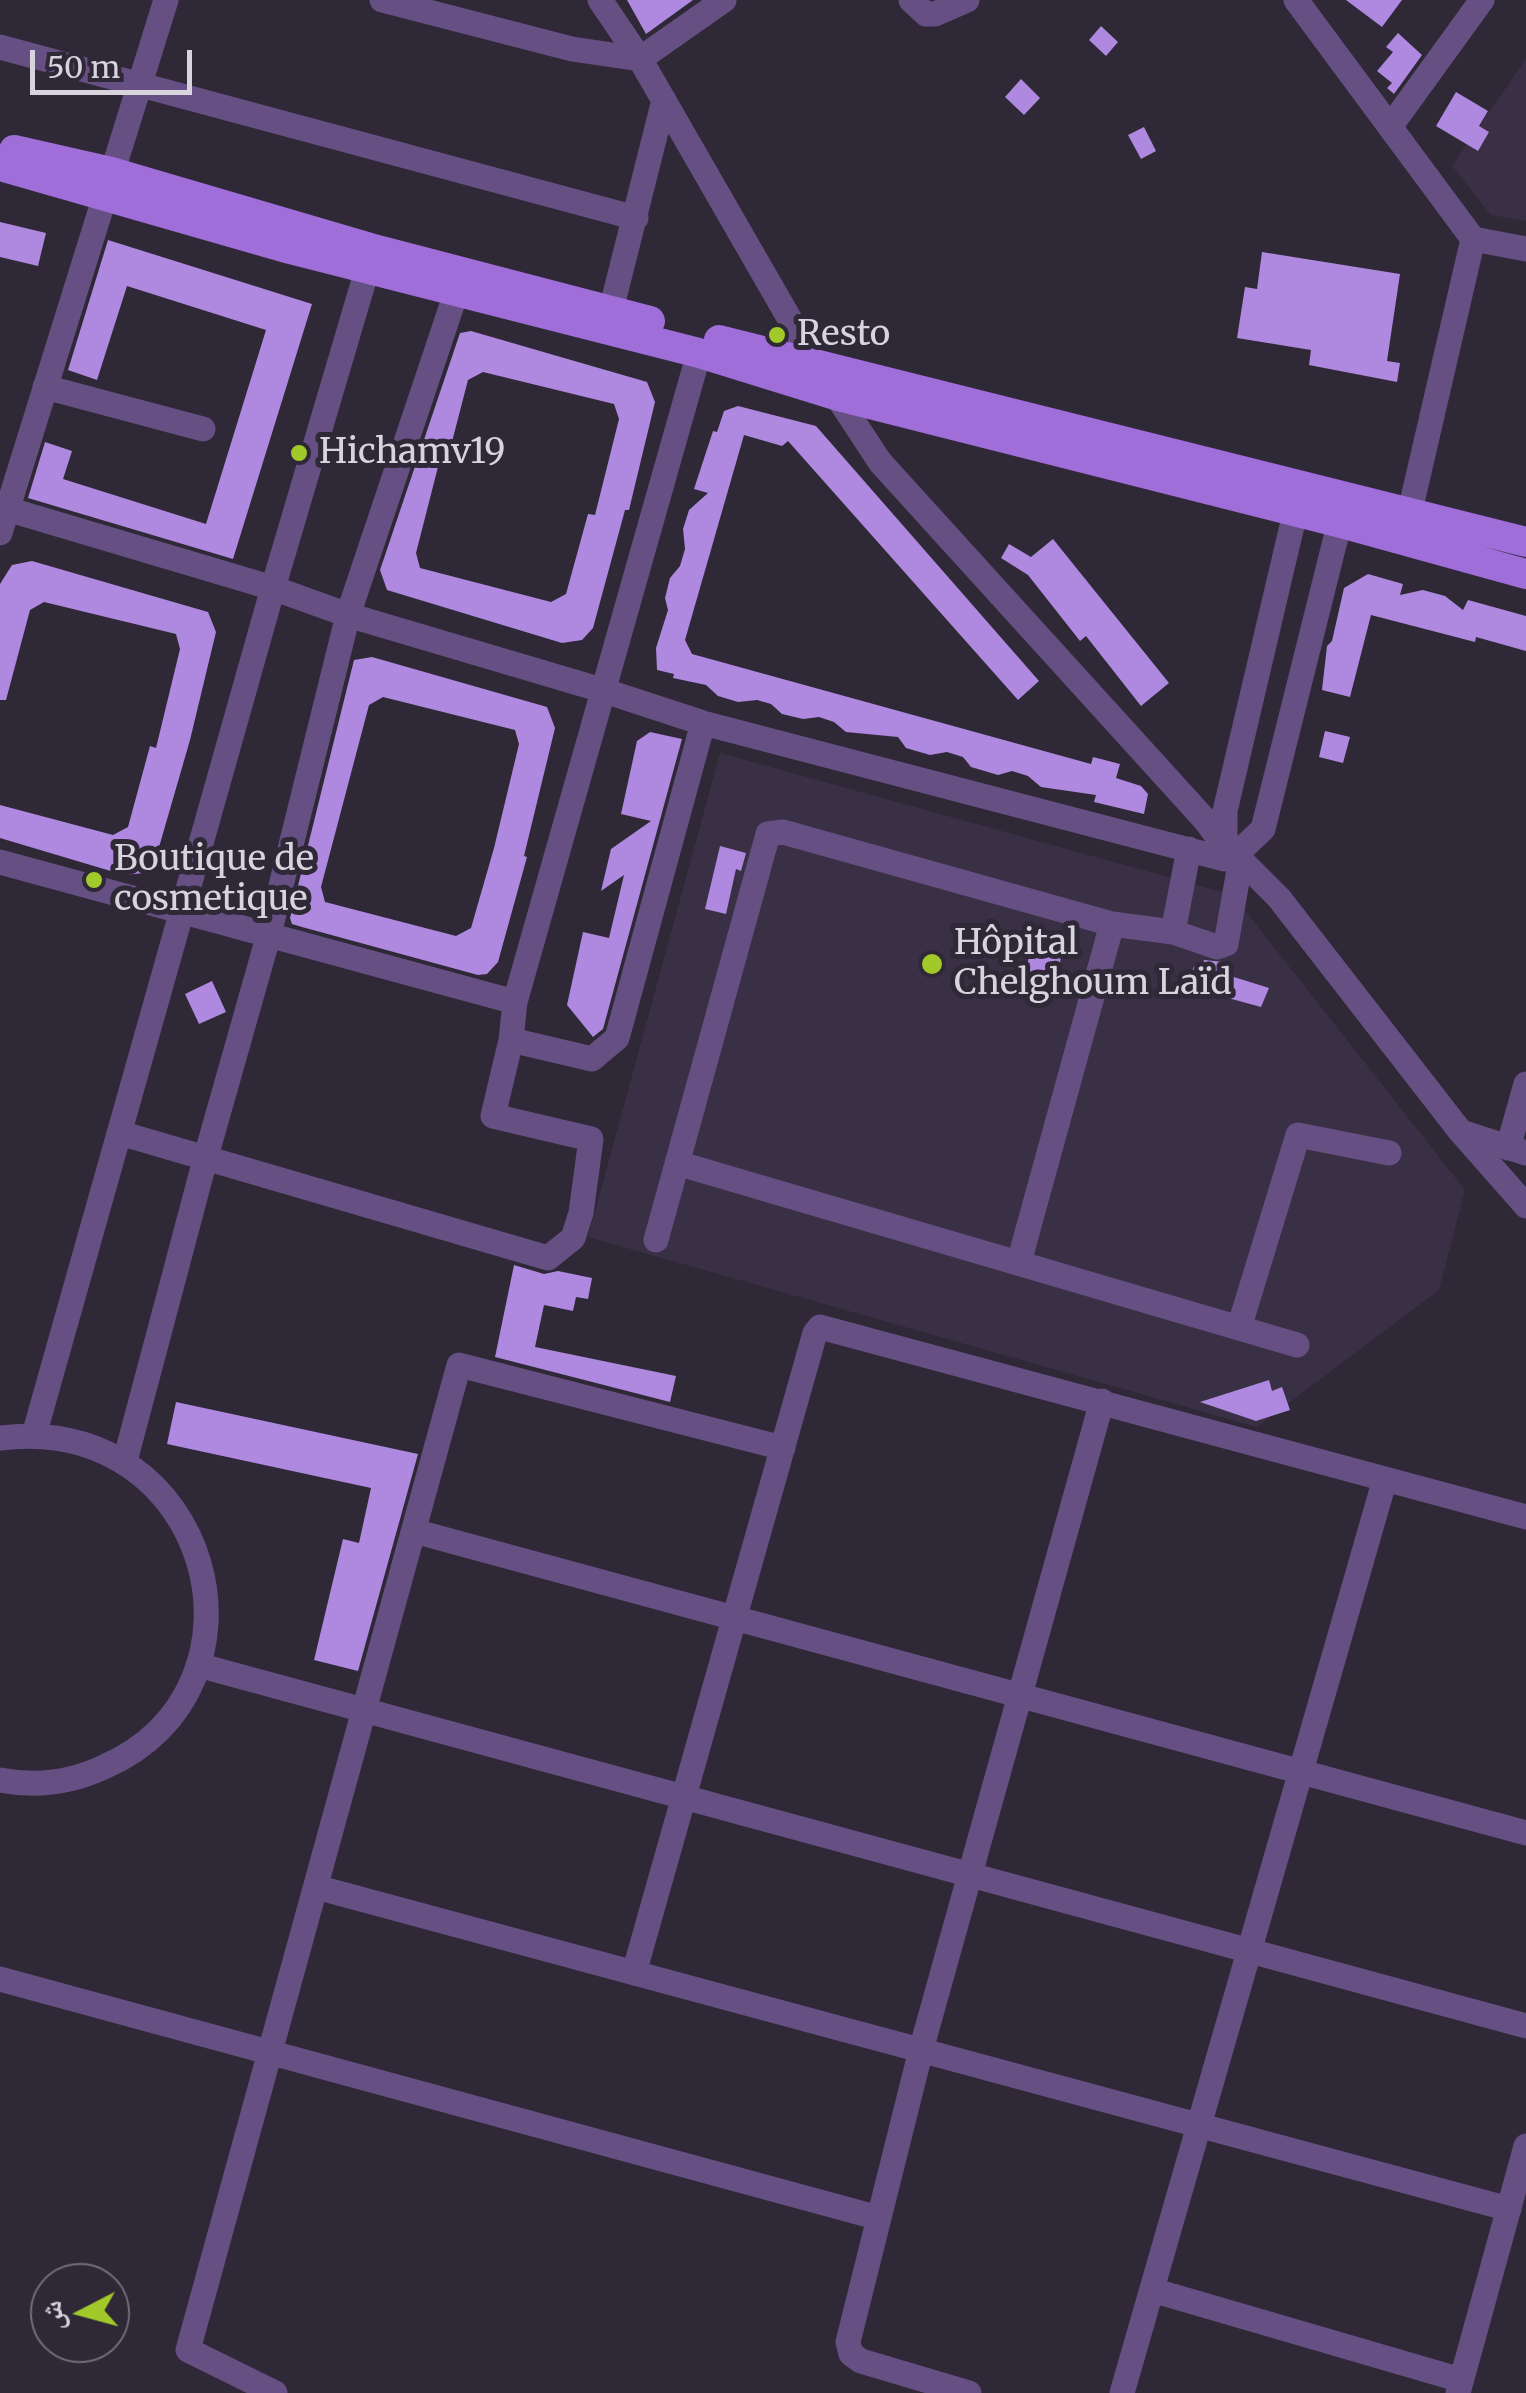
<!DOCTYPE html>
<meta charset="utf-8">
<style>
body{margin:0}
#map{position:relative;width:1526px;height:2393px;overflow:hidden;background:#2e2837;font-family:Merriweather,"Noto Naskh Arabic",serif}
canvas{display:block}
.north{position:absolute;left:30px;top:2263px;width:100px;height:100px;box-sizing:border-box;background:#2e2837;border:2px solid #726d7a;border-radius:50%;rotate:264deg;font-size:28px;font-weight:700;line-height:40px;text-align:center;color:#d8d4de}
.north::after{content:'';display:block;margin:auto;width:35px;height:45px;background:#a1c92a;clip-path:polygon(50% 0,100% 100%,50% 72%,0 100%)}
.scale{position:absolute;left:30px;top:50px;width:162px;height:45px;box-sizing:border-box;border:5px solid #d8d4de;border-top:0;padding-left:12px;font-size:30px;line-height:35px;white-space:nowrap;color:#d8d4de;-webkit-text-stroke:8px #2e2837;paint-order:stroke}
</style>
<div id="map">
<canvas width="1526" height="2393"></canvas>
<div class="north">ش</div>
<div class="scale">50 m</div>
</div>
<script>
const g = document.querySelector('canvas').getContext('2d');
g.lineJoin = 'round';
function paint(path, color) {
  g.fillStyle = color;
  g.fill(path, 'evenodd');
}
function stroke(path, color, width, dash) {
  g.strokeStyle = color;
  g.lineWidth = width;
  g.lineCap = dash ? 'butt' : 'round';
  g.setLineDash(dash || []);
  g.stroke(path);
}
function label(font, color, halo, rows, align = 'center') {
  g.font = font + ' Merriweather,serif';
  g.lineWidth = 10;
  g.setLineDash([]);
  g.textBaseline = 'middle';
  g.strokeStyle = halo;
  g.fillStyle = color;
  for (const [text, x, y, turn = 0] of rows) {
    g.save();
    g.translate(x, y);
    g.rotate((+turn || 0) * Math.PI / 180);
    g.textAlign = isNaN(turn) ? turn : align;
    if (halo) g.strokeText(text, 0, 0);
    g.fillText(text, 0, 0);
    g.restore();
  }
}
paint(new Path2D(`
 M1526,59v162l-35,-6 -39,-49z
 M720,753l513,142 232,295 -26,100 -182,137 -669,-190z`), '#393045');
paint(new Path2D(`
 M627,0h66l-47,34z
 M1346,0h56l-20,27z
 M1101,26l17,16 -12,14 -17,-16z
 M1398,33l24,22 -28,39 -7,-6 5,-5 -15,-12 16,-19 -7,-5z
 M1021,79l19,19 -16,17 -19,-18z
 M1456,92l32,19 -9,15 10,6 -11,19 -42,-25z
 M1144,127l12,24 -15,8 -13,-24z
 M0,222l46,11 -8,33 -38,-9z
 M108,240l204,64 -79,255 -205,-61 17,-56 27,9 -9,28 143,45 60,-194 -139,-44 -30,94 -29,-10z
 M1262,252l138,22 -13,87 13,2 -3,19 -88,-17 2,-15 -74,-12 8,-51 12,2z
 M471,331l176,51 8,20 -26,108h-4l-32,118 -11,12 -20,3 -175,-53 -7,-20 80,-237zM483,372l131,32 5,15 -24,96 -7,-1 -22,80 -15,8 -131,-34 -4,-15 24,-94 7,2 21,-81z
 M738,406l78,20 223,255 -21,19 -230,-259 -6,5 -38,-11 -59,205 7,14 399,110 2,-7 27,7 -4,14 25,8 7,8 -4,20 -50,-12 2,-7 -55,-8 -13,-11 -16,-5 -14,4 -27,-8 -8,-10 -16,-5 -17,3 -24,-7 -8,-11 -52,-5 -12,-10 -15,-5 -16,2 -21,-5 -11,-10 -14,-4 -19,2 -20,-6 -12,-11 -33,-7 1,-4 -17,-4 -1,-22 12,-38 -3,-12 5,-20 10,-12 5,-17 -2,-20 6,-19 19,-17 -14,-4 19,-58 4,1 7,-21z
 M1053,539l116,144 -28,23 -55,-70 -6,5 -52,-66 -27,-17 8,-14 22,13z
 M32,561l176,51 8,20 -26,108 -35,121 -11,12 -20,2 -124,-37v-33l113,30 15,-8 22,-81 6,2 24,-99 -4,-15 -132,-32 -14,8 -24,90h-6v-116l12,-19z
 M1368,574l35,10 -3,11 23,-5 22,6 18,14 5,-10 58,16v35l-50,-14 -1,5 -104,-27 -21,82 -28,-7 5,-44 5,-5 12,-53z
 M372,657l175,50 8,21 -31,128 3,1 -29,105 -11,12 -9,1 -176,-48 -10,-3 -2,-6 64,-258zM383,697l132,33 4,14 -25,104 -23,80 -15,8 -131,-34 -4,-15 48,-182z
 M1325,731l25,6 -7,26 -24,-6z
 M650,732l32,7 -79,290 -10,8 -26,-32 16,-73 26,6 15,-63 -23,16 10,-42 40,-28 -30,-7 16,-73z
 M720,846l26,7 -5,18 -5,-2 -10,45 -21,-5z
 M1034,931l31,7 -9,44 -31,-6z
 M1204,960l19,2 -2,11 48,15 -8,19 -73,-20 6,-21 8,2z
 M212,981l14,31 -27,12 -14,-30z
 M514,1265l30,9 14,-3 34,7 -4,21 -12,-2 -3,14 -29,-6 -9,42 141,29 -6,26 -175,-45z
 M1269,1380l3,11 10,-4 8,23 -34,11 -56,-19z
 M176,1402l242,52 -60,217 -44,-11 29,-121 16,4 12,-55 -204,-44z`), '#af89df');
stroke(new Path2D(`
 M382,0l190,49 68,10 175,304 65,99 326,359 19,26
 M600,0l40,59 84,-59
 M911,0l15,14h9l32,-14
 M1296,0l177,239 53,10
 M0,47l636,171
 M1390,127l92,-127
 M611,310l53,-210
 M699,353l-184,649 -4,38 81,19 25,-21 86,-315
 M45,387l158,42
 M0,507l273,81 75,27 257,76 98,32 521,136
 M1410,511l63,-272
 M0,533l166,-533
 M1225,847v-36l74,-315
 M1244,847l19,-18 81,-324
 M0,862l515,140
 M1243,862l36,36 181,233 66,75
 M1173,932l16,-83
 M120,1133l428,125 25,-20 8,-25 10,-74 -98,-23 18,-76
 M1464,1133l62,20
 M1508,1148l18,-64
 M677,1163l620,182
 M656,1240l112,-406 15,-2 329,92 61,8 44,15 9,-3 14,-80
 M1019,1262l93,-338
 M1239,1328l59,-193 91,18
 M34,1435l239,-847 94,-318 2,-17
 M0,1438c212,-26 284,250 104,329 -32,15 -68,20 -104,13
 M125,1461l80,-301 64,-226 79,-319 108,-322 -3,-20
 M414,1531l1112,302
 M198,1665l1328,361
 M316,1887l1193,322
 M634,1973l181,-640 5,-6 706,190
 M0,1979l879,239
 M1152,2290l309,90
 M275,2393l-87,-43 271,-985 324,83
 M969,2393l-108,-32 -10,-7 -3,-12 73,-292 181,-649
 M1122,2393l263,-914
 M1458,2393l68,-247`), '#664f82', 25);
stroke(new Path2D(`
 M14,150l97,22 259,76 280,73
 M0,166l290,83 409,104 139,43 503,127 185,51
 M719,340l807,202`), '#a06ed8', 30);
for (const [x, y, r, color] of [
 [777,335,10,"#a1c92a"],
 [299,453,10,"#a1c92a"],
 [94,880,10,"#a1c92a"],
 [932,964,12,"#a1c92a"]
]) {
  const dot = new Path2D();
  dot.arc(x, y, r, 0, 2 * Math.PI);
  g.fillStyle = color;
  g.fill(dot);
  stroke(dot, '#2e2837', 4);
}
label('35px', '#d8d4de', '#2e2837', [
 ["Resto",797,335],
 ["Hichamv19",319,453],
 ["Boutique de",114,860],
 ["cosmetique",114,900],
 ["Hôpital",954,944],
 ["Chelghoum Laïd",954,984]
], 'left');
</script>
